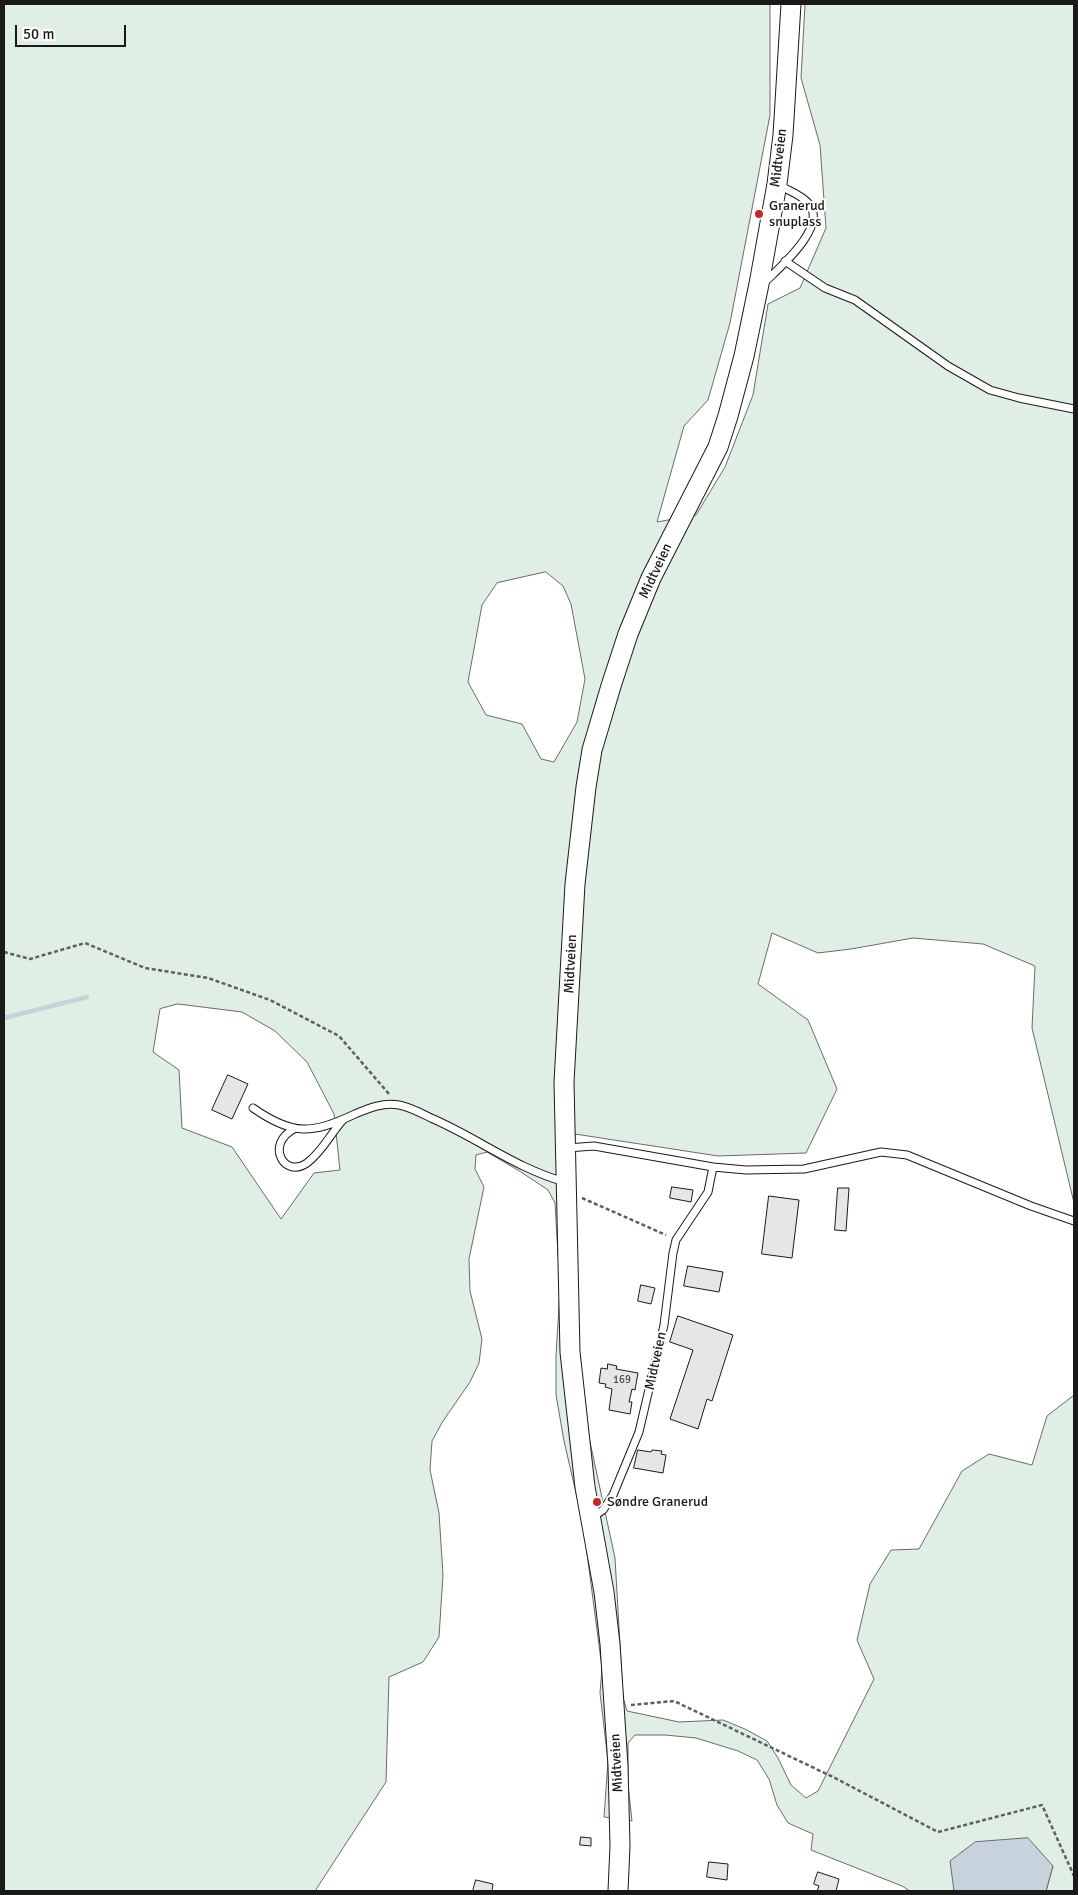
<!DOCTYPE html>
<meta charset="utf-8">
<style>
body{margin:0}
#map{position:relative;width:1078px;height:1895px;overflow:hidden;background:#fff;font-family:Signika,sans-serif}
canvas{display:block}
.frame{position:absolute;inset:0;border:5px solid #1a1a1a;pointer-events:none}
.scale{position:absolute;left:15px;top:25px;width:111px;height:22px;box-sizing:border-box;border:2px solid #1a1a1a;border-top:0;padding-left:6px;font-size:15px;line-height:18px;white-space:nowrap;color:#1a1a1a;-webkit-text-stroke:4px #fff;paint-order:stroke}
</style>
<div id="map">
<canvas width="1078" height="1895"></canvas>
<div class="frame"></div>
<div class="scale">50 m</div>
</div>
<script>
const g = document.querySelector('canvas').getContext('2d');
g.lineJoin = 'round';
function paint(path, color) {
  g.fillStyle = color;
  g.fill(path, 'evenodd');
}
function stroke(path, color, width, dash) {
  g.strokeStyle = color;
  g.lineWidth = width;
  g.lineCap = dash ? 'butt' : 'round';
  g.setLineDash(dash || []);
  g.stroke(path);
}
function label(font, color, halo, rows, align = 'center') {
  g.font = font + ' Signika,sans-serif';
  g.lineWidth = 4;
  g.setLineDash([]);
  g.textBaseline = 'middle';
  g.strokeStyle = halo;
  g.fillStyle = color;
  for (const [text, x, y, turn = 0] of rows) {
    g.save();
    g.translate(x, y);
    g.rotate((+turn || 0) * Math.PI / 180);
    g.textAlign = isNaN(turn) ? turn : align;
    if (halo) g.strokeText(text, 0, 0);
    g.fillText(text, 0, 0);
    g.restore();
  }
}
const green = new Path2D(`
 M4,4h766v111l-40,208 -22,77 -24,26 -27,96 39,-7 29,-48 28,-72 15,-91 32,-16 26,-60 -6,-83 -19,-67 4,-74h269v1199l-42,-175 3,-62 -52,-22 -70,-6 -62,11 -33,4 -46,-20 -14,51 50,36 29,69 -31,64 -88,3 -143,-22 -3,51 10,220 33,153 8,139 4,14 52,11 44,-2 22,9 22,12 11,17 13,27 15,13 12,-7 56,-112 -17,-39 13,-56 21,-34 28,-1 43,-78 27,-17 43,11 15,-49 27,-21v496h-28l7,-25 -99,20v5h-44l-8,-5 -91,-36 2,-16 -25,-11 -11,-18 -8,-26 -12,-19 -19,-9 -42,-13 -31,-3h-30l-7,8v41l4,37 -28,-4 4,-56 -8,-68 2,-25 -19,-145 -19,-82 -8,-46v-39l4,-67 -5,-86 -7,-13 -27,-18 -34,-20 -11,3 -1,14 9,18 -15,72 1,32 12,48 -3,24 -9,19 -27,39 -11,20 -2,29 9,43 4,62 -4,62 -16,25 -34,15 -3,105 -71,109h-311zM546,572l17,14 8,18 14,75 -8,43 -23,40 -13,-3 -19,-35 -36,-9 -18,-33 14,-77 15,-22zM178,1004l64,8 33,19 32,31 27,52 6,56 -26,3 -33,46 -49,-72 -50,-19 -3,-58 -26,-18 7,-43z`);
paint(green, '#e0efe3');
stroke(green, '#6a6a6a', 1);
const water = new Path2D(`
 M1028,1838l25,28 -7,25h-92l-4,-30 25,-19z`);
paint(water, '#c6d2dc');
stroke(water, '#6a6a6a', 1);
stroke(new Path2D(`
 M4,1018l83,-21`), '#c6d2dc', 4.5);
const building = new Path2D(`
 M228,1075l20,9 -16,35 -20,-9z
 M672,1187l21,3 -2,12 -21,-4z
 M838,1188h11l-3,43 -11,-1z
 M769,1196l30,4 -7,58 -30,-4z
 M688,1266l35,6 -4,20 -35,-6z
 M641,1285l14,3 -4,16 -13,-3z
 M678,1316l55,19 -21,66 -5,-2 -9,30 -28,-10 23,-69 -23,-8z
 M608,1364l9,2 -1,3 22,4 -3,17 -3,-1 -3,13h3l-2,12 -21,-4 3,-21 -7,-2 1,-3 -7,-1 2,-15 6,1z
 M638,1450l13,2 1,-2 10,1 -1,3 5,1 -3,18 -29,-5z
 M581,1837l10,1v8l-11,-1z
 M709,1862l19,2 -1,16 -20,-3z
 M818,1872l21,7 -3,12h-19l2,-5 -5,-2z
 M476,1880l17,4 -1,7h-19z`);
paint(building, '#e6e6e6');
stroke(building, '#1a1a1a', 1);
const service = new Path2D(`
 M785,261l40,27 30,12 93,66 42,24 29,8 55,11
 M764,283c15,-15 64,-56 45,-79 -7,-9 -20,-13 -30,-19
 M253,1108c40,28 59,26 102,6 14,-6 29,-12 44,-9 11,2 22,8 32,13 45,19 86,51 134,64
 M294,1129c-29,15 -10,50 13,34 15,-11 24,-30 36,-43
 M567,1148l27,-2 119,21 33,3 58,-1 77,-17 26,3 124,51 43,15
 M593,1517l10,-7 10,-15 26,-63 25,-107 9,-72 3,-13 32,-48 5,-25`);
const secondary = new Path2D(`
 M618,1891l2,-45 -2,-80 -8,-122 -6,-52 -19,-105 -15,-135 -6,-270 11,-198 11,-97 6,-37 19,-64 17,-52 23,-56 67,-131 10,-31 16,-60 15,-72 18,-100 6,-49 8,-131`);
stroke(service, '#1a1a1a', 9);
stroke(secondary, '#1a1a1a', 21);
stroke(new Path2D(`
 M4,952l26,7 55,-16 60,25 63,10 62,22 69,36 50,58
 M582,1198l84,37
 M631,1705l43,-4 161,77 103,54 104,-27 32,71`), '#5f5f5f', 2.5, [4, 2.5]);
stroke(service, '#fff', 7);
stroke(secondary, '#fff', 19);
for (const [x, y, r, color] of [
 [759,214,5,"#c62828"],
 [597,1502,5,"#c62828"]
]) {
  const dot = new Path2D();
  dot.arc(x, y, r, 0, 2 * Math.PI);
  g.fillStyle = color;
  g.fill(dot);
  stroke(dot, '#fff', 2);
}
label('11px', '#4d4d4d', null, [
 ["169",622,1380]
]);
label('14px', '#1a1a1a', '#fff', [
 ["Midtveien",779,158,-83],
 ["Midtveien",656,571,-65],
 ["Midtveien",571,964,-87],
 ["Midtveien",656,1361,-78],
 ["Midtveien",617,1763,-93]
]);
label('14px', '#1a1a1a', '#fff', [
 ["Granerud",769,206],
 ["snuplass",769,222],
 ["Søndre Granerud",607,1502]
], 'left');
</script>
